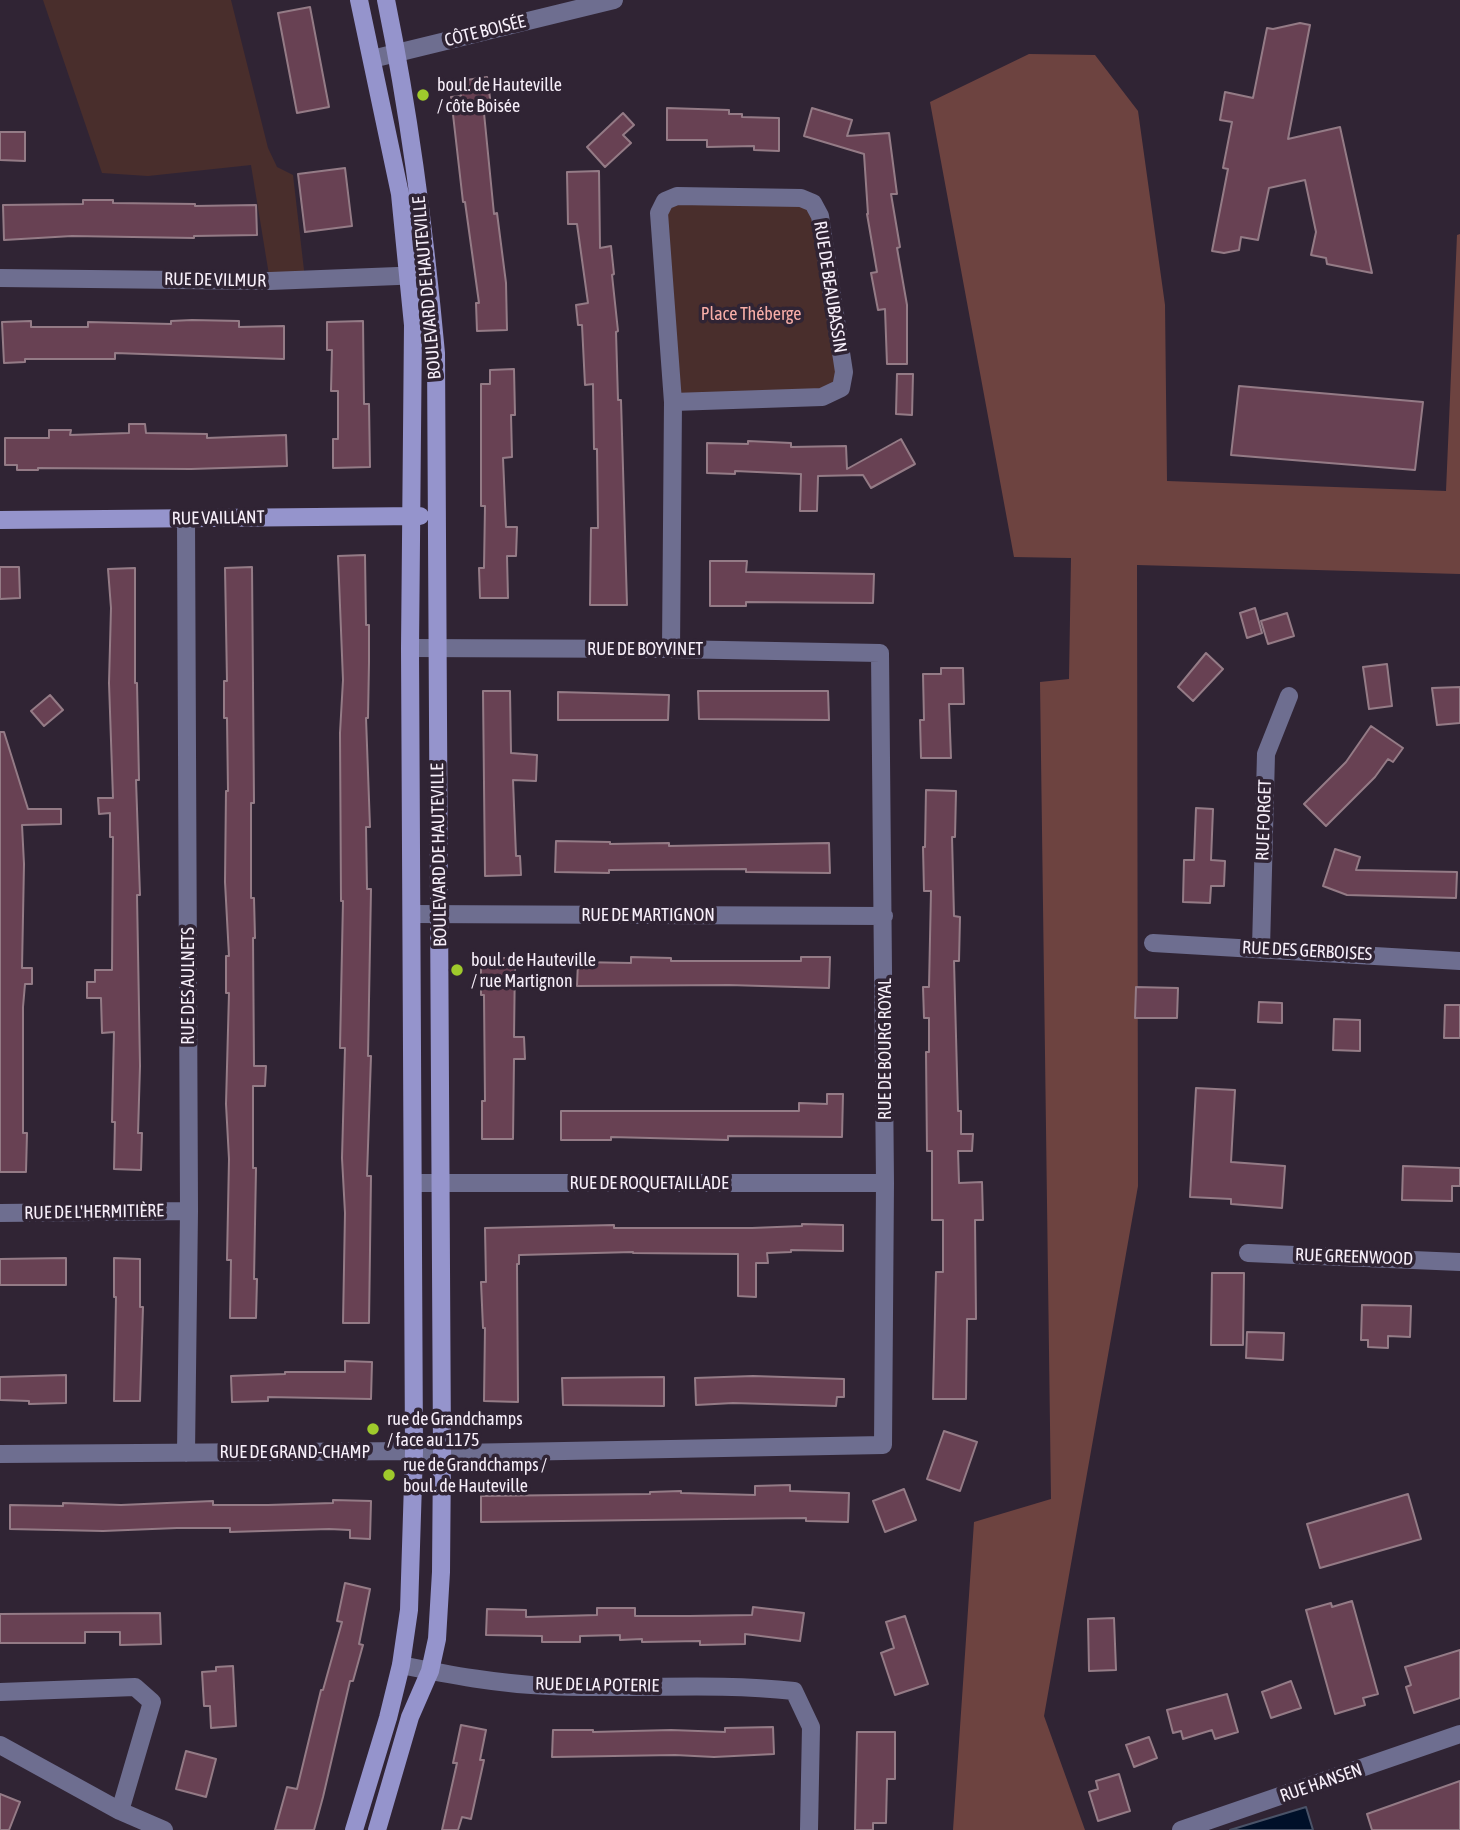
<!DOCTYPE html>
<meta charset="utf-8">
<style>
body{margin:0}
canvas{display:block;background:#302434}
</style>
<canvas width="1460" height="1830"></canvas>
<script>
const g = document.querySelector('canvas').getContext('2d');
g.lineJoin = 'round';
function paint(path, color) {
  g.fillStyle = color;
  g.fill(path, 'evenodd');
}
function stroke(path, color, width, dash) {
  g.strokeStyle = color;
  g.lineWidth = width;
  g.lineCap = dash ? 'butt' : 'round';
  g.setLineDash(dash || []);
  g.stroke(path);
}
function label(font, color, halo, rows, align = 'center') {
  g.font = font + ' "Asap Condensed",sans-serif';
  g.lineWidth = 7;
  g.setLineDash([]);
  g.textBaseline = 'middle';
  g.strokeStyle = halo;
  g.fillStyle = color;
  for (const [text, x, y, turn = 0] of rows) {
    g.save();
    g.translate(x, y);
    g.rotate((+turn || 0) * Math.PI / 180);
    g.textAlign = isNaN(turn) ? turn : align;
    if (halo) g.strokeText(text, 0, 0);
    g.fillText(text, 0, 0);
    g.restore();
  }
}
paint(new Path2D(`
 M43,0h188l37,148 9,19 16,8 12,104 -35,2 -19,-116 -103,11 -46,-3z
 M665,201l148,2 28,185 -168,14z`), '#492e2c');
paint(new Path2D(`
 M1029,54l66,1 43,56 27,194 2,176 279,10 11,-256 3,-1v340l-323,-9 1,621 -94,530 41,114h-132l21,-308 77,-23 -11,-817 29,-3 2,-121 -57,-1 -84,-455z`), '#6d4340');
const water = new Path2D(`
 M1306,1807l7,23h-83z`);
paint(water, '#001029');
stroke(water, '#4a5368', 2);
const building = new Path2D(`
 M310,7l19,100 -32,6 -19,-100z
 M1300,23l10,2 -22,114 52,-12 32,146 -45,-9 -1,-6 -15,-3 5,-23 -11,-52 -36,8 -11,52 -17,-3 -2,13 -15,3 -12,-2 16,-82 -5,-1 9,-46 -12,-2 5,-28 28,6 14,-70 6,1z
 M487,77l5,35 -8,1 10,101 3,-1 9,70 1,47 -30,1 -1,-28h3l-14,-101h-2l-12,-105 10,-1 -2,-15z
 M667,108l62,2v4h13v3l37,1v33l-25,-1v-4l-47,1v-7h-40z
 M812,108l40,12 -5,16 42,-3 8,61h-6l9,53 -3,1 10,57v59h-20l-2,-55 -7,1 -7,-37 6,-1 -10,-58h1l-4,-60 -60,-18z
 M623,113l11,12 -11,10 8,8 -26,24 -18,-20z
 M0,132h25v29l-25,-1z
 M345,168l7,58 -47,6 -7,-58z
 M599,171l1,77 11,-2 3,28 -2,1 6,56 -2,1 2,68h3l6,205h-37l1,-77h7l-1,-79h-3l-1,-65 -8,1 -3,-60h-4l-2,-20 12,-2 -11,-79h-9l-1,-52z
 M83,200h30v3l82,1v2l61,-1 1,30 -63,1v2l-122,-2 -68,4 -1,-35 80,-1z
 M192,320l47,1v6l45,-1v33l-169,-6v6h-90v3l-21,1 -2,-41 29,-1v6h57v-5l83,2v-3z
 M363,321l1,83h5l1,63 -37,1v-29h5v-48h-7l1,-41h-5v-28z
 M514,369l1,46h-4l1,42 -9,1 3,69h11l-1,29h-9l1,42h-28l-1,-30h5l1,-62h-4v-122h9v-14z
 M897,374h16l-1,41 -16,-1z
 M1239,386l184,16 -8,68 -184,-15z
 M129,424h16l1,9 61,1v4l79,-3 1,31 -96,3 -153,-1v2h-21v-5h-12v-27h44v-8h22l-1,5 59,-2z
 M901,439l14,25 -44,24 -8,-13 -45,1 -1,35h-17l1,-37 -66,-3v3l-28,-1v-30l41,1v-3l43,2v4l55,-1 1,23z
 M365,555l1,70h3v37l-1,56h-2l4,109h-4l1,62h4l-3,167h3l-4,120h4l-2,147h-26l2,-110 -3,-55 3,-110h-5l3,-147h-2l-1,-168 3,-53 -5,-124z
 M710,561h37l-1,11 128,2 -1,29 -127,-1v4h-36z
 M0,567h19l1,31 -20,1z
 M252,567l2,236h-3v95h3l1,40h-2l1,128h12l-1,20h-12v82h3l-2,111h3l-1,39h-26l1,-58h-4l2,-101 -3,-55 3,-111h-3v-37h3l-4,-74 1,-91h2l-1,-73h-3v-37h3l-2,-113z
 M135,568v115h2l2,97h-3l4,115h-3l3,171 -2,67h4l-1,37 -27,-1 1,-47h-3l2,-90 -12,1 -1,-35h-14v-16h8v-12h17l1,-133h-3v-24l-11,1 -1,-16h15l-4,-115 2,-75 -3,-39z
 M1255,608l7,25 -15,5 -7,-25z
 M1287,613l7,23 -26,8 -7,-23z
 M1206,653l17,16 -30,32 -15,-14z
 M1387,664l5,42 -23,3 -6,-42z
 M941,668h22l1,36h-15l2,54h-30l-1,-38h4l-1,-46h18z
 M1460,687v36l-23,2 -5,-37z
 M483,691h27l1,62 26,2 -1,26 -23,-1 3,76h4l1,19 -36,1z
 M698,691h130l1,29 -130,-1z
 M558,692l111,3 -1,25h-110z
 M50,695l13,15 -19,16 -13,-15z
 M1371,726l32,22 -10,14 -5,-3 -13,18 -49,49 -22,-22 42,-42z
 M0,732h4l24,77h33v15l-39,1 2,39 -2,104h10v16h-7l-2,23v126h4l-1,39h-26z
 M926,790l30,1 -1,46h-3l2,79 6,1 -1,44h-5l4,150h3v23h12l-1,17h-14l1,32 23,-1 1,38h-8l1,99h-9l-1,80h-33l3,-127h7v-52h-11v-69h-5l-1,-99h3v-34h-5l-1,-31h6l2,-96h-7l-1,-44h2z
 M1196,808l17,1 -2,51 14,1 -1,25h-13l-1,17 -27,-1 1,-42h10z
 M556,841l54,1v2l59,-1v3l160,-3 1,30 -84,-1v-3l-137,1v3l-54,-1z
 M1335,849l25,8 -4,13 101,2 -1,26 -109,-3 -24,-9z
 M631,957l40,1v3h130v-4h29l-1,31 -100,-3 -152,1 1,-24 53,1z
 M481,958h34l-1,79h10l1,22h-11l-1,80h-31v-38h3l-1,-106h-3z
 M1136,987l42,1 -1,30h-42z
 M1259,1002l23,1v20l-24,-1z
 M1445,1005h15v33h-16z
 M1334,1019l26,1v31l-27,-1z
 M1196,1088l39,2 -4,72 54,4 -3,42 -51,-4v-5l-41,-2z
 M827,1094h16l-1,43 -114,-1v4l-117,-3v3h-50v-29h238v-8l28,1z
 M1403,1166l57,2v18h-8v15l-50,-1z
 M802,1224l41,1v26l-52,-1v2l-24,1 1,10h-12v34l-18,-1v-42l-105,-1v-1l-114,3v9h-2l1,138 -34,-1 1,-73h-2l-2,-46h5l-1,-54 129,-3v3h138l50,-2z
 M66,1258v27h-66v-26z
 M114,1258l26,1v48h3l-3,94h-26l2,-104h-2z
 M1212,1273h32l-1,72h-32z
 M1362,1305l49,1 -1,31 -22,-1v12l-20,-1v-7h-7z
 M1247,1332l37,1 -1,27 -37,-2z
 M345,1361l27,1 -1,37 -103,-2v4l-36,1 -1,-26 54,-2v-2h60z
 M66,1375v28l-37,1v-3l-29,-1v-23z
 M753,1376l91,3v18h-7l-1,9 -103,-3 -37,2 -1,-27z
 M664,1377v29l-101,-1 -1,-27z
 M944,1431l33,11 -17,49 -33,-12z
 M790,1485v6l59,2 -1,29 -42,-1v-3l-325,4v-26l169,-2v-2l31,-1v2l74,2v-9z
 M904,1489l12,31 -31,12 -12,-31z
 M1408,1494l13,45 -101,29 -13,-44z
 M333,1500l38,1 -1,38 -20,-1v-8l-21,-1 -99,3v-4h-53l-74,3 -93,-2v-24l53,1v-3l58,2 92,-4v4h55l65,-2z
 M345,1583l25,6 -11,55 4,1 -10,36h-3l-27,116 -9,33h-39l12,-43 10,2 24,-99h2l19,-68 -5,-1z
 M1352,1601l26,93 -15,4 2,7 -30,9 -29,-104 25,-7 1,4z
 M753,1607l51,6 -4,28 -55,-7v10l-45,1v-4l-58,1v-3l-22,1v-5l-40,1v6h-38v-6l-56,-1 1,-26 39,1v7l71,-2v-7h38v8h54l63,-1z
 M160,1613l1,31 -41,1v-13h-35v11h-85v-29z
 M905,1616l23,68 -33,11 -14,-42 13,-5 -8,-26z
 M1114,1618l2,52 -27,1 -1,-52z
 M1460,1650v48l-46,15 -8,-26 5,-2 -6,-18z
 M233,1666l3,60 -25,2 -1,-22h-6l-2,-34 14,-1v-4z
 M1291,1681l10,27 -30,10 -9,-26z
 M1227,1694l11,38 -23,7 -3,-9 -29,9 -2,-8 -8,2 -6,-23z
 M461,1725l25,5 -6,30h4l-13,59 -9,-2 -4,13h-16l15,-67h-4z
 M773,1727l1,27 -60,3 -39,-2 -123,2 1,-27h40v2l78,-2 54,2v-4z
 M857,1732h38v47h-8l-1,44h-13v7h-18z
 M1149,1737l8,21 -23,9 -8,-22z
 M186,1751l30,8 -10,38 -30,-8z
 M1119,1774l11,37 -32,10 -9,-29 9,-3 -2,-8z
 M1460,1781v49h-88l-5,-16z
 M0,1794l20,8 -11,28h-9z`);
paint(building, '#684153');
stroke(building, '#947b86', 2);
stroke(new Path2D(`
 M372,59l242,-59
 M0,278l270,3 153,-6
 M186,519l3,692 -3,242
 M671,649l2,-247 -14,-189 6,-12 12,-5 124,2 12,5 7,13 24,156 -3,16 -19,9 -149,5
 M413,914l471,2
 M1153,943l307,18
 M1261,948l5,-194 23,-58
 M413,1183h472
 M0,1213l189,-2
 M1248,1253l212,9
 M0,1454l414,-3 44,2 425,-8 2,-262 -5,-530 -209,-4 -261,-1
 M401,1665c49,10 98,19 148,21 82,4 164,-4 245,5l17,36 -2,103
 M0,1692l135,-5 17,15 -32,109
 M0,1745l120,66 44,19
 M1181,1830l279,-96`), '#6e6e90', 18);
stroke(new Path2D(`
 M0,520l420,-4
 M354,1830l34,-112 13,-53 8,-55 5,-159 -4,-803 3,-323 -13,-131 -41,-194
 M377,1830l33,-113 20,-46 7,-32 4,-67 1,-121 -6,-1098c-11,-119 -26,-236 -50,-353`), '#9594cc', 18);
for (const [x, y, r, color] of [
 [423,95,7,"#9fca2c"],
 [457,970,7,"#9fca2c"],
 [373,1429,7,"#9fca2c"],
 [389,1475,7,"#9fca2c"]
]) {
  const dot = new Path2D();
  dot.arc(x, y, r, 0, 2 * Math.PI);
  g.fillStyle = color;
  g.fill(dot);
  stroke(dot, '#302434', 2.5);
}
label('18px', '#f7effa', '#302434', [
 ["CÔTE BOISÉE",485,31,-14],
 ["RUE DE VILMUR",215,280,1],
 ["RUE DE BEAUBASSIN",830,287,81],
 ["BOULEVARD DE HAUTEVILLE",427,288,-95],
 ["RUE VAILLANT",218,518,-1],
 ["RUE DE BOYVINET",645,649],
 ["RUE FORGET",1264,820,-88],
 ["BOULEVARD DE HAUTEVILLE",439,855,-91],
 ["RUE DE MARTIGNON",648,915],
 ["RUE DES GERBOISES",1307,951,3],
 ["RUE DES AULNETS",188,986,-90],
 ["RUE DE BOURG ROYAL",885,1049,-90],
 ["RUE DE ROQUETAILLADE",649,1183],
 ["RUE DE L'HERMITIÈRE",94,1212,-1],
 ["RUE GREENWOOD",1354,1257,2],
 ["RUE DE GRAND-CHAMP",295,1452],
 ["RUE DE LA POTERIE",597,1685,1],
 ["RUE HANSEN",1321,1783,-19]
]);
label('18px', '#f7effa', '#302434', [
 ["boul. de Hauteville",437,85],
 ["/ côte Boisée",437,106],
 ["boul. de Hauteville",471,960],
 ["/ rue Martignon",471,981],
 ["rue de Grandchamps",387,1419],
 ["/ face au 1175",387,1440],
 ["rue de Grandchamps /",403,1465],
 ["boul. de Hauteville",403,1486]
], 'left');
label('18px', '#f8aea8', '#302434', [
 ["Place Théberge",751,314]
]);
</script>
